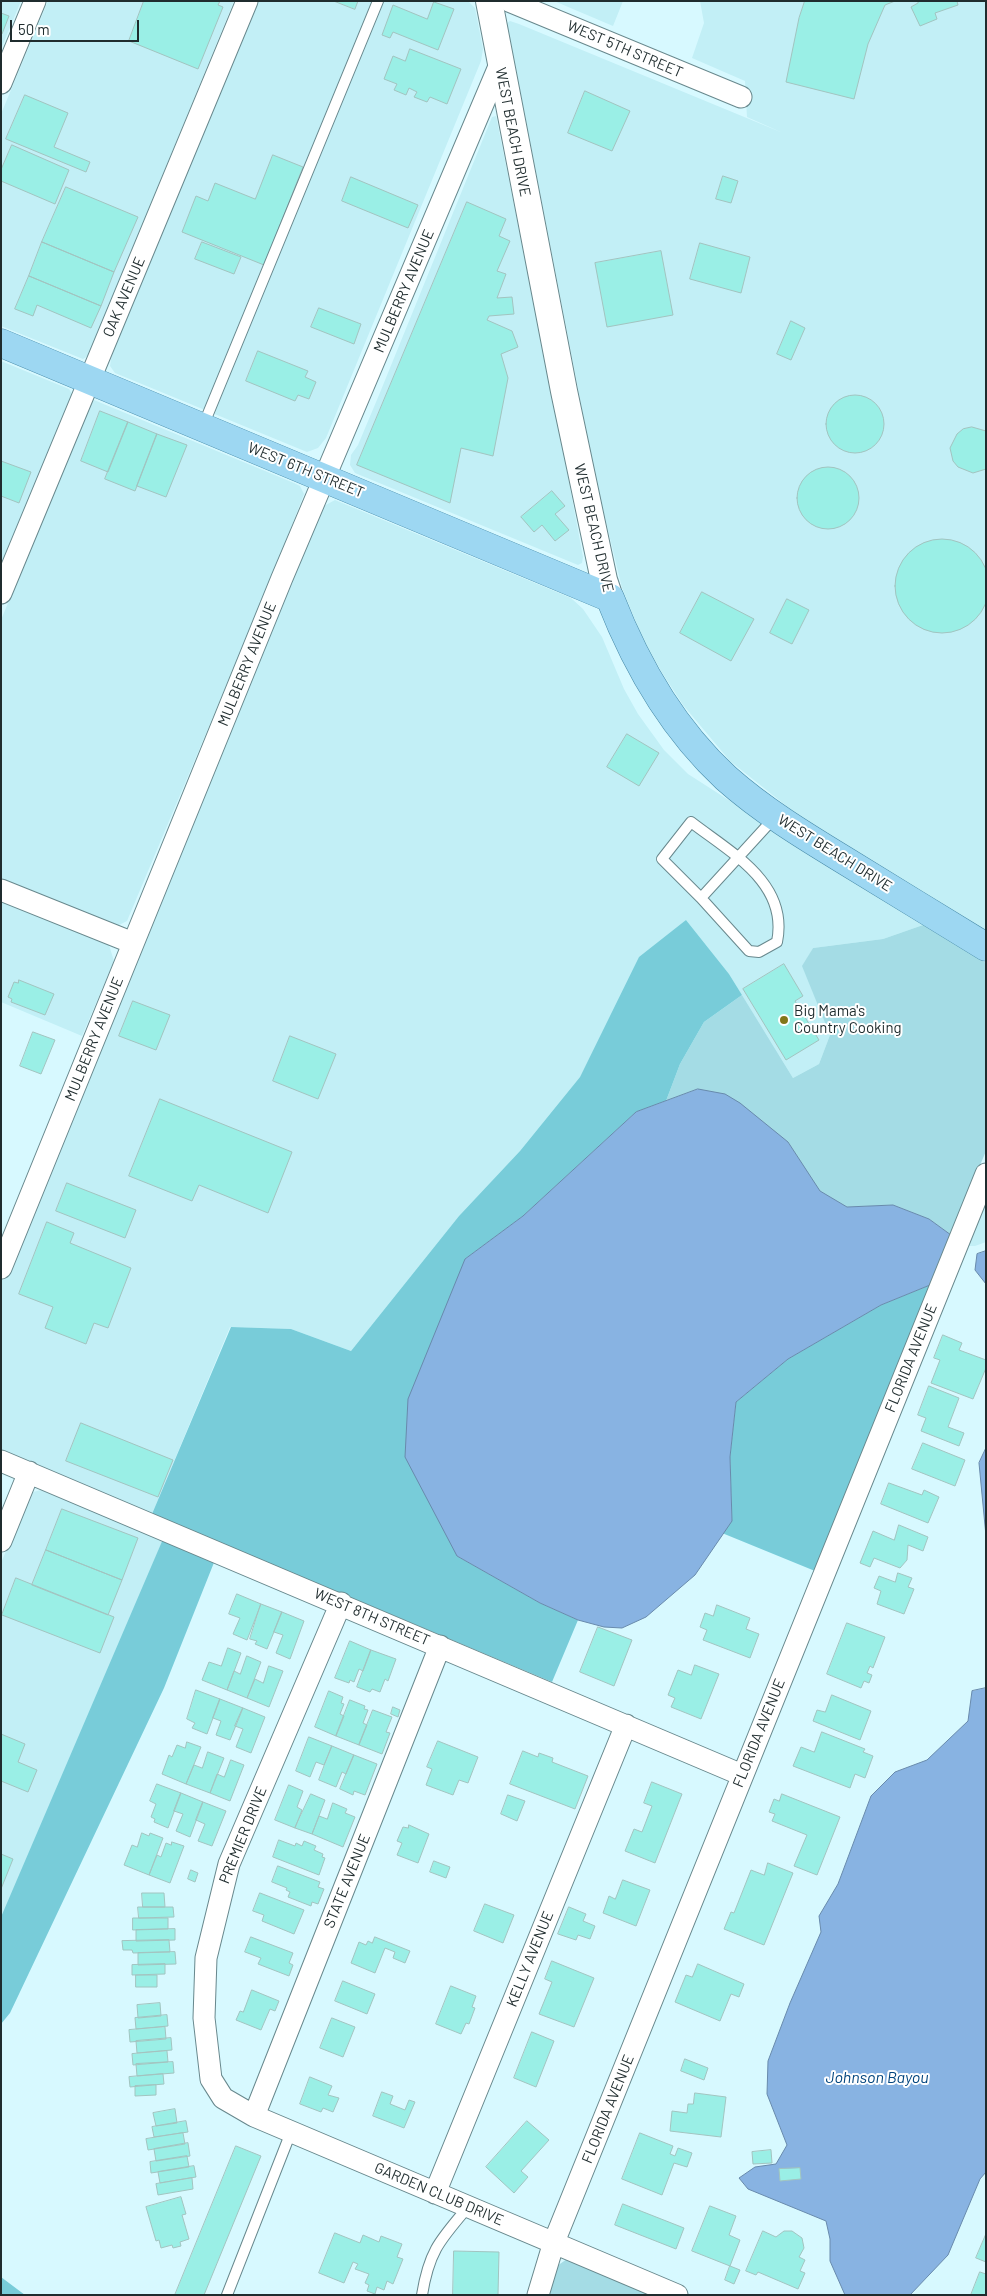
<!DOCTYPE html>
<style>
body{margin:0}
#map{position:relative;width:987px;height:2296px;overflow:hidden;background:#d7f9ff;font-family:Barlow,sans-serif}
canvas{display:block}
.frame{position:absolute;inset:0;border:2px solid #1f2c2e;pointer-events:none}
.scale{position:absolute;left:10px;top:20px;width:129px;height:22px;box-sizing:border-box;border:2px solid #1f2c2e;border-top:0;padding-left:6px;font-size:15px;line-height:18px;white-space:nowrap;color:#1f2c2e;-webkit-text-stroke:4px #fff;paint-order:stroke}
</style>
<div id="map">
<canvas width="987" height="2296"></canvas>
<div class="frame"></div>
<div class="scale">50 m</div>
</div>
<script>
const g = document.querySelector('canvas').getContext('2d');
g.lineJoin = 'round';
function paint(path, color) {
  g.fillStyle = color;
  g.fill(path, 'evenodd');
}
function stroke(path, color, width, dash) {
  g.strokeStyle = color;
  g.lineWidth = width;
  g.lineCap = dash ? 'butt' : 'round';
  g.setLineDash(dash || []);
  g.stroke(path);
}
function label(font, color, halo, rows, align = 'center') {
  g.font = font + ' Barlow,sans-serif';
  g.lineWidth = 4;
  g.setLineDash([]);
  g.textBaseline = 'middle';
  g.strokeStyle = halo;
  g.fillStyle = color;
  for (const [text, x, y, turn = 0] of rows) {
    g.save();
    g.translate(x, y);
    g.rotate((+turn || 0) * Math.PI / 180);
    g.textAlign = isNaN(turn) ? turn : align;
    if (halo) g.strokeText(text, 0, 0);
    g.fillText(text, 0, 0);
    g.restore();
  }
}
paint(new Path2D(`
 M1,1h20l-20,48z
 M48,1h186l-146,355 -5,3 -82,-33v-212z
 M257,1h211l7,7 8,41 -2,12 -155,377 -8,10 -11,4 -192,-79 -5,-7 1,-7 12,-36z
 M554,1h69l-10,25z
 M700,1h286v932l-182,-113 -74,-59 -47,-56 -22,-34 -19,-34 -20,-49 -27,-112 -88,-453 3,-2 9,3 264,109 -36,-16 -2,-36 -53,-23 12,-35z
 M496,116l58,286 29,155 -1,6 -4,2 -223,-92 -5,-8 1,-10 7,-10 21,-50 113,-278z
 M1,361l68,28 3,5 -1,7 -70,170z
 M94,400l200,83 6,3 4,8 -33,85 -144,342 -10,5 -116,-46v-260l64,-155 26,-63z
 M335,500l236,98 12,11 19,28 22,52 14,25 26,36 24,24 235,151 -40,14 -70,9 -10,18 27,69 -11,29 -26,14 -64,-104 -43,-54 -79,104 -27,53 -60,74 -61,65 -108,135 -60,-22 -61,-2 -78,187 -151,-64v-169l289,-697 34,-78z
 M1,898l103,43 5,4 5,16 -32,75 -81,-34z
 M986,1198v44l-11,4h-9z
 M41,1490l122,49 -162,402v-378l28,-67 4,-4z`), '#c2eff6');
paint(new Path2D(`
 M923,925l63,38v188l-35,84 -22,-16 -36,-14 -46,2 -28,-16 -31,-49 -90,-53 -32,12 14,-37 24,-42 38,-27 51,83 26,-14 11,-29 -28,-69 11,-18 70,-9z
 M567,2259l94,36h-112l8,-29z`), '#a4dce5');
paint(new Path2D(`
 M686,920l43,54 13,21 -38,27 -24,42 -14,37 -30,11 -113,104 -58,43 -8,297 83,47 38,17 -26,62 -400,-168 79,-187 60,2 60,22 108,-135 61,-65 60,-74 59,-120z
 M930,1285l-115,286 -93,-38 10,-13 -2,-63 6,-55 52,-43 93,-54z
 M163,1539l52,21 -51,128 -154,325 -9,11v-107z
 M1,2277l24,18h-24z`), '#78ccd9');
const water = new Path2D(`
 M698,1089l27,5 15,9 48,39 32,49 27,16 46,-2 36,14 22,16 -21,50 -49,20 -93,54 -52,43 -6,55 2,64 -37,54 -49,42 -24,11 -18,-1 -26,-7 -38,-17 -83,-47 -52,-99 3,-58 57,-140 58,-43 113,-104z
 M986,1251v33l-11,-14 2,-16z
 M986,1448v88l-7,-73z
 M986,1688v484l-6,7 -32,76 -38,40h-65l-15,-34v-22l-4,-18 -78,-32 -9,-11 16,-11 21,-3 11,-19 -20,-51 1,-33 22,-58 31,-71 -2,-16 19,-32 33,-88 24,-24 32,-12 41,-39 4,-30z`);
paint(water, '#88b3e2');
stroke(water, '#688aac', 1);
const building = new Path2D(`
 M144,1h76l-2,4 5,2 -25,62 -69,-28z
 M334,1h24l-3,8z
 M805,1h90l-10,4 -17,39 -14,55 -68,-17 13,-64z
 M917,1h40l1,4 -23,8 2,6 -17,7 -9,-19 7,-4z
 M434,2l20,7 -16,41 -45,-18 -3,6 -8,-3 11,-30 34,14z
 M1,13l8,3 -7,18h-1z
 M410,49l51,20 -14,35 -17,-7 -3,5 -13,-5 3,-5 -8,-4 -3,7 -12,-5 3,-6 -13,-5 9,-23 12,5z
 M585,91l45,20 -18,40 -44,-18z
 M25,95l43,18 -14,34 36,15 -4,10 -80,-33z
 M12,145l57,25 -14,34 -54,-23v-11z
 M273,155l30,12 -39,98 -82,-33 14,-36 12,5 7,-18 40,16z
 M723,176l15,5 -7,22 -15,-4z
 M351,177l67,28 -10,23 -66,-27z
 M66,187l72,30 -24,55 -72,-30z
 M467,202l39,17 -7,17 11,5 -13,30 9,3 -9,24 15,-1 2,17 -25,2 -2,4 25,11 6,16 -17,7 7,24 -15,78 -32,-8 -11,55 -93,-38z
 M42,242l72,30 -13,34 -72,-30z
 M202,242l39,15 -7,17 -39,-15z
 M700,243l50,14 -9,36 -51,-14z
 M661,251l12,64 -66,12 -12,-64z
 M29,276l72,30 -10,22 -54,-23 -4,11 -18,-7z
 M319,308l42,16 -7,20 -43,-17z
 M791,321l14,7 -14,32 -14,-6z
 M258,351l50,20 -3,6 11,5 -7,17 -11,-4 -3,6 -49,-20z
 M826 424a29 29 0 1 1 58 0a29 29 0 1 1-58 0Z
 M100,411l28,11 -20,50 -27,-11z
 M128,422l29,12 -22,57 -30,-12z
 M972,427l14,4v38l-13,4 -15,-6 -5,-6 -3,-13 7,-14 6,-5z
 M157,434l30,11 -21,52 -29,-11z
 M1,461l30,11 -12,31 -18,-7z
 M797 498a31 31 0 1 1 62 0a31 31 0 1 1-62 0Z
 M552,491l13,15 -10,8 14,16 -14,11 -13,-16 -8,7 -13,-15z
 M895 586a47 47 0 1 1 94 0a47 47 0 1 1-94 0Z
 M702,592l52,27 -23,42 -51,-28z
 M787,599l22,11 -17,34 -22,-11z
 M627,734l32,19 -20,33 -32,-19z
 M784,964l19,32 -8,5 24,39 -33,20 -43,-71z
 M19,980l35,14 -9,21 -34,-13 1,-3 -4,-2 6,-15 4,1z
 M133,1001l37,14 -14,35 -37,-14z
 M33,1032l22,8 -14,34 -21,-8z
 M290,1036l46,18 -18,45 -45,-18z
 M160,1099l132,53 -24,61 -69,-28 -7,16 -63,-25z
 M67,1183l69,27 -11,28 -69,-27z
 M47,1222l27,11 -4,10 61,25 -23,60 -14,-5 -8,21 -41,-16 8,-21 -34,-13z
 M943,1335l19,8 -3,7 27,10v8l-13,31 -42,-16 9,-23 -6,-2z
 M929,1386l30,12 -11,29 16,6 -5,13 -38,-15 5,-13 -8,-3z
 M81,1423l92,37 -15,37 -92,-36z
 M923,1443l42,17 -10,26 -43,-17z
 M889,1483l33,12 2,-5 15,7 -11,26 -47,-19z
 M62,1509l76,29 -16,42 -76,-30z
 M899,1525l29,12 -5,14 -15,-6 -1,15 -7,8 -26,-10 -4,9 -10,-4 13,-32 21,9z
 M46,1550l76,30 -14,35 -76,-30z
 M898,1573l14,5 -4,9 6,2 -10,25 -27,-10 4,-13 -7,-3 5,-12 16,6z
 M16,1578l98,39 -14,36 -98,-38z
 M237,1594l24,10 -14,36 -14,-6 7,-16 -11,-4z
 M261,1604l21,8 -15,37 -12,-5 2,-3 -7,-2z
 M717,1605l33,13 -4,11 13,5 -9,24 -47,-18 4,-10 -7,-3 5,-14 8,3z
 M282,1612l22,9 -14,38 -14,-6 7,-18 -9,-3z
 M847,1623l38,14 -12,31 -3,-2 -3,7 5,2 -3,8 -5,-2 -3,7 -34,-14z
 M598,1627l34,13 -18,46 -34,-14z
 M350,1641l21,9 -8,21 -4,-2 -5,13 -4,-2 -1,3 -14,-5z
 M228,1648l13,5 -14,37 -25,-10 7,-18 12,4z
 M371,1650l25,9 -8,22 -3,-2 -5,13 -8,-3 -2,3 -13,-5z
 M247,1656l14,6 -14,36 -20,-8 7,-19 6,3z
 M695,1665l24,9 -18,45 -30,-12 4,-9 -7,-3 10,-25 13,5z
 M269,1666l14,5 -14,36 -22,-9 8,-19 8,4z
 M196,1690l24,9 -13,35 -15,-6 3,-5 -8,-4z
 M329,1691l14,6 -2,6 3,1 -4,10 4,2 -8,20 -21,-9z
 M832,1695l39,16 -11,29 -47,-19 4,-11 8,2z
 M220,1699l23,9 -13,32 -14,-5 5,-14 -8,-3z
 M350,1700l15,6 -1,3 4,1 -5,13 4,2 -8,20 -23,-9z
 M393,1707l7,3 -2,7 -7,-3z
 M243,1708l22,9 -14,36 -15,-6 7,-18 -8,-3z
 M373,1710l19,7 -6,15 4,1 -8,21 -23,-9z
 M822,1732l43,17 -2,3 10,4 -8,22 -10,-4 -5,14 -57,-22 8,-19 13,5z
 M1,1734l24,10 -7,18 19,8 -9,22 -27,-11z
 M309,1737l23,9 -8,19 -8,-3 -6,15 -14,-6z
 M438,1741l40,16 -10,26 -9,-3 -6,15 -27,-10 6,-16 -5,-2z
 M187,1742l14,5 -15,37 -24,-10 7,-19 3,2 5,-12 8,3z
 M332,1746l22,9 -8,19 -4,-2 -6,15 -17,-7z
 M523,1751l15,6 1,-4 14,5 -1,4 36,14 -13,33 -65,-25z
 M208,1752l16,6 -14,35 -24,-9 8,-19 8,3z
 M354,1755l23,9 -12,31 -11,-4 -1,4 -13,-6z
 M231,1760l13,5 -14,36 -20,-8 7,-19 7,3z
 M652,1782l30,12 -27,69 -30,-12 9,-22 8,3 10,-26 -8,-3z
 M157,1784l24,9 -13,35 -14,-6 1,-3 -4,-2 5,-13 -6,-3z
 M289,1785l14,6 -6,16 5,3 -7,18 -20,-8z
 M181,1793l22,9 -13,35 -14,-6 7,-17 -9,-3z
 M311,1794l14,6 -13,34 -17,-6z
 M782,1794l58,23 -23,58 -23,-9 13,-31 -35,-14 3,-7 -6,-2 5,-13 5,2z
 M508,1795l17,6 -8,20 -16,-7z
 M203,1802l23,9 -14,35 -14,-5 7,-17 -9,-4z
 M333,1803l14,6 -2,4 10,4 -12,30 -31,-13 7,-18 8,3z
 M409,1825l20,9 -11,29 -21,-8 5,-12 -5,-2 6,-14 5,1z
 M142,1833l7,3 1,-3 13,5 -14,37 -25,-10 8,-20 5,2z
 M279,1840l16,6 1,-3 6,3 2,-5 12,5 -2,4 9,4 -1,3 3,1 -6,17 -46,-18z
 M172,1842l12,4 -14,37 -21,-8 8,-20 4,2 5,-14 5,2z
 M1,1854l12,5 -12,30z
 M434,1861l16,6 -4,11 -16,-6z
 M768,1863l25,10 -29,72 -40,-16 7,-17 3,1 17,-43 13,5z
 M278,1866l42,16 -2,5 6,2 -6,15 -6,-2 -1,4 -23,-9 2,-5 -4,-2 1,-2 -15,-6z
 M191,1870l7,3 -3,9 -7,-3z
 M623,1880l27,10 -14,36 -33,-13 6,-17 6,3z
 M142,1893h22l1,14h-22z
 M260,1893l44,17 -10,24 -32,-13 2,-6 -11,-4z
 M485,1904l29,11 -11,28 -29,-12z
 M138,1907h35l1,10 -35,1z
 M569,1907l17,7 -3,7 12,5 -5,13 -12,-4 -2,5 -18,-6z
 M133,1918h35v11l-35,1z
 M175,1929v11l-39,1v-11z
 M251,1937l42,16 -4,10 4,2 -4,11 -31,-12 3,-6 -16,-6z
 M375,1937l35,14 -5,12 -12,-5 2,-6 -10,-4 -10,25 -24,-10 8,-21 7,3 2,-4 4,2z
 M169,1940l1,12 -37,1 -1,-3h-9l-1,-9z
 M175,1952l1,12 -38,1v-12z
 M552,1961l42,17 -20,49 -35,-13 13,-32 -7,-3z
 M165,1964v10l-33,1v-10z
 M698,1964l46,20 -5,13 -8,-3 -11,27 -45,-19 11,-27 6,2z
 M136,1975h21v12h-21z
 M343,1981l32,13 -8,20 -32,-13z
 M451,1986l25,10 -4,11 3,1 -6,16 -3,-1 -5,11 -25,-10z
 M252,1990l27,11 -4,10 -5,-2 -9,21 -25,-10 4,-9 3,1z
 M160,2003l1,13 -23,2 -1,-13z
 M167,2015l1,11 -32,3 -1,-11z
 M332,2018l23,9 -12,30 -23,-9z
 M165,2027l1,12 -36,3 -1,-12z
 M532,2032l22,9 -18,46 -22,-9z
 M171,2038l1,12 -35,3 -1,-12z
 M167,2051l1,11 -35,3 -1,-11z
 M685,2059l23,9 -4,12 -23,-9z
 M173,2062l1,11 -37,3 -1,-12z
 M163,2074l1,10 -34,3 -1,-10z
 M310,2077l22,9 -4,9 11,3 -6,14 -10,-4 -2,4 -21,-8z
 M156,2085v10l-21,1v-10z
 M382,2092l11,4 -3,8 15,6 4,-10 6,2 -11,26 -31,-12z
 M695,2093l31,4 -5,40 -51,-6 2,-20 15,2 1,-9h5z
 M175,2109l2,14 -21,3 -3,-13z
 M186,2121l2,11 -34,5 -2,-10z
 M527,2121l22,19 -28,31 7,6 -14,16 -28,-26z
 M183,2133l2,11 -37,6 -2,-11z
 M640,2133l33,13 -3,8 5,2 3,-8 14,5 -5,14 -13,-4 -12,32 -40,-16z
 M188,2143l2,13 -34,5 -2,-12z
 M236,2146l25,10 -57,139h-29z
 M771,2150l1,13 -19,1 -1,-12z
 M187,2156l2,11 -38,6 -1,-11z
 M194,2166l2,11 -36,6 -2,-11z
 M800,2168l1,11 -21,2 -1,-12z
 M192,2178l1,11 -35,6 -2,-11z
 M181,2197l5,17 -4,1 7,24 -9,3 1,4 -8,2 -1,-3 -11,3 -2,-8 -3,1 -10,-34z
 M623,2204l61,24 -8,21 -61,-24z
 M710,2206l26,10 -7,19 11,5 -10,26 -38,-15z
 M763,2231l13,6 8,-6h8l10,7 2,10 -5,9 6,3 -5,11 5,2 -7,16 -40,-17 -2,3 -10,-4z
 M335,2233l25,10 3,-8 16,7 2,-6 21,8 -5,13 6,2 -10,25 -6,-3 -3,9 -7,-3 -2,7 -8,-3 2,-6 -4,-2 4,-9 -14,-5 3,-5 -5,-2 -9,21 -25,-10z
 M986,2234v28l-10,-4z
 M454,2251l45,1 -1,43h-45z
 M730,2266l10,4 -6,14 -9,-4z
 M980,2272l6,2v21h-15z`);
paint(building, '#9aefe6');
stroke(building, '#a2c4c0', 1);
const service = new Path2D(`
 M203,426l175,-425
 M701,898l48,53 10,1 18,-10c12,-59 -46,-89 -86,-120l-29,37 39,39 74,-81
 M227,2295l64,-163
 M422,2295c7,-44 18,-55 46,-88`);
const minor = new Path2D(`
 M509,1l232,96
 M1,83l34,-82
 M1,593l246,-592
 M1,890l132,53
 M1,1268l281,-690 218,-514
 M1,1461l741,314
 M1,1541l28,-69
 M341,1603l-112,261 -23,94 -2,60 7,61 12,19 31,18 423,179
 M254,2116l186,-470
 M435,2193l191,-468
 M538,2295l16,-53 432,-1068`);
const tertiary = new Path2D(`
 M489,1l75,390 40,189 6,18`);
const primary = new Path2D(`
 M1,343l609,255c26,67 63,131 116,180 36,32 77,57 118,82 47,29 95,58 142,87`);
stroke(service, '#68888d', 12);
stroke(minor, '#68888d', 23);
stroke(tertiary, '#68888d', 28);
stroke(primary, '#478aa8', 29);
stroke(service, '#fff', 10);
stroke(minor, '#fff', 21);
stroke(tertiary, '#fff', 26);
stroke(primary, '#9dd7f2', 28);
for (const [x, y, r, color] of [
 [784,1020,5,"#827619"]
]) {
  const dot = new Path2D();
  dot.arc(x, y, r, 0, 2 * Math.PI);
  g.fillStyle = color;
  g.fill(dot);
  stroke(dot, '#fff', 2);
}
label('15px', '#1f2c2e', '#fff', [
 ["WEST 5TH STREET",625,49,23],
 ["WEST BEACH DRIVE",513,132,79],
 ["MULBERRY AVENUE",404,291,-67],
 ["OAK AVENUE",124,297,-67],
 ["WEST 6TH STREET",306,470,22],
 ["WEST BEACH DRIVE",594,528,77],
 ["MULBERRY AVENUE",247,664,-68],
 ["WEST BEACH DRIVE",835,853,32],
 ["MULBERRY AVENUE",94,1039,-68],
 ["FLORIDA AVENUE",911,1358,-68],
 ["WEST 8TH STREET",372,1617,23],
 ["FLORIDA AVENUE",759,1733,-68],
 ["PREMIER DRIVE",243,1835,-68],
 ["STATE AVENUE",347,1881,-68],
 ["KELLY AVENUE",530,1959,-68],
 ["FLORIDA AVENUE",608,2109,-68],
 ["GARDEN CLUB DRIVE",439,2194,23]
]);
label('15px', '#1f2c2e', '#fff', [
 ["Big Mama's",794,1011],
 ["Country Cooking",794,1028]
], 'left');
label('italic 16px', '#02457e', '#fff', [
 ["Johnson Bayou",877,2078]
]);
</script>
